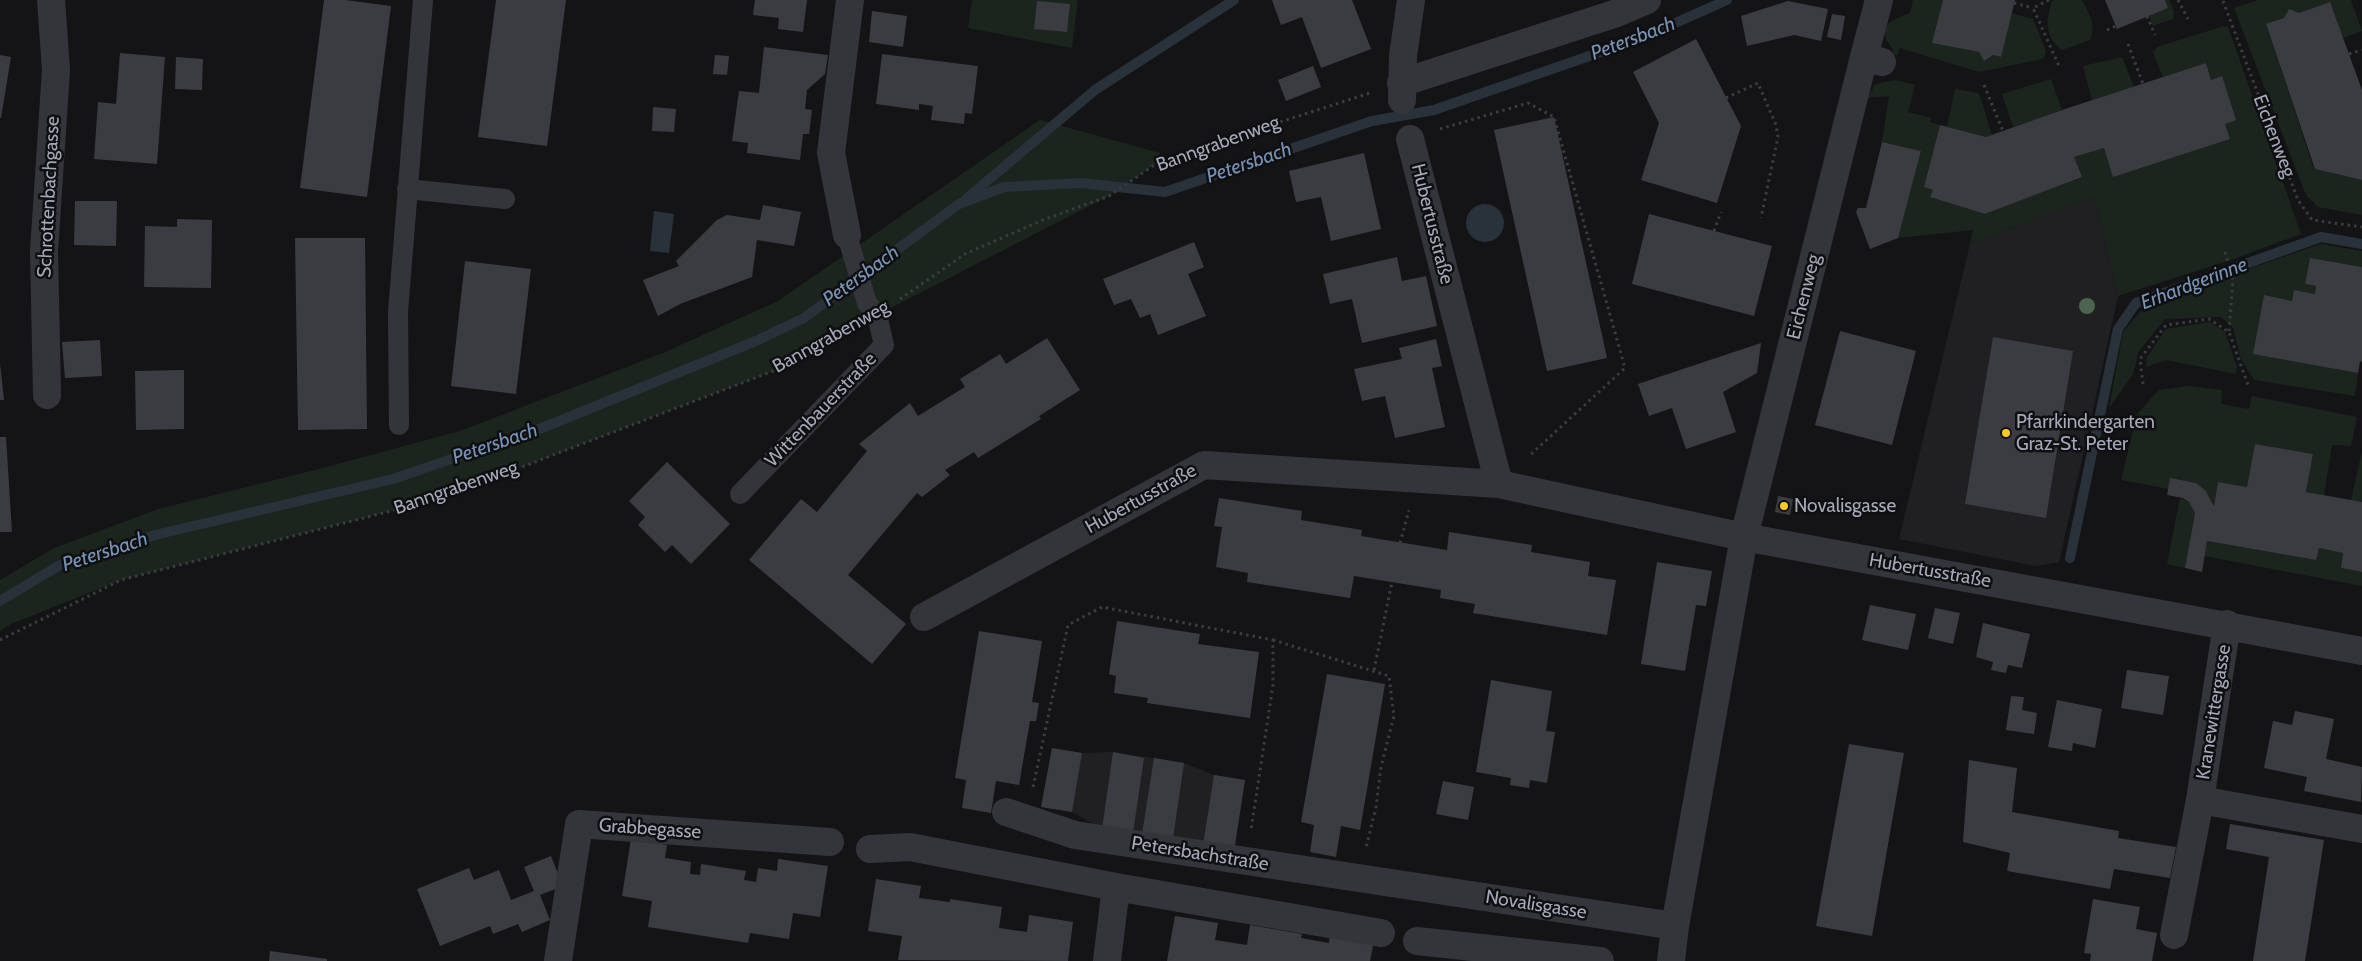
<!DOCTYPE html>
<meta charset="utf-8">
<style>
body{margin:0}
canvas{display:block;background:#141416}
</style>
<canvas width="2362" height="961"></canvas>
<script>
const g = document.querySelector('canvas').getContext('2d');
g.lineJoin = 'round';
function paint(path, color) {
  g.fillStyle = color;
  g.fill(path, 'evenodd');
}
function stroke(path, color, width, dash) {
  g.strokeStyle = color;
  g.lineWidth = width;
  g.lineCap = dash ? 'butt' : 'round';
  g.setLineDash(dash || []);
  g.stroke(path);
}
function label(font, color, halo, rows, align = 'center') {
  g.font = font + ' Cabin,sans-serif';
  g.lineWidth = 5;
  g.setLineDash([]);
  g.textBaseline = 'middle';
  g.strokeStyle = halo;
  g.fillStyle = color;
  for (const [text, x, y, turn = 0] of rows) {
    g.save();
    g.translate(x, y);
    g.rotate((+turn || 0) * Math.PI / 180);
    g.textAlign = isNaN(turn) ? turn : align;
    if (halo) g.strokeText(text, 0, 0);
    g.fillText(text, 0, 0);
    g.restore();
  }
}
paint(new Path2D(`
 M2094,197l24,99 -59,266 -23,4 -137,-27 71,-295z
 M1052,748l30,5 31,-1 71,11 30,12 31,5 -11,71 -132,-22 -30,-17 -31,-5z`), '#202023');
paint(new Path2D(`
 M972,0h106l-6,48 -104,-20z
 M1913,0h30l-11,43 47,9 6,9 8,-6 8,2 10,-44 22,6 13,32 -3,8 -64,13 -79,-24 -3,8 -5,-4 1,-3c-18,-23 -5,-27 17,-36z
 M2055,0h27c7,14 15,25 8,40l-28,10c-18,-13 -16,-30 -10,-49z
 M2165,0h4l5,12 -1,7 -20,7 -3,-8 1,-4 17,-6z
 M2258,0h93l11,31 -19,7 -13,-36 -64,23 48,144 48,11v35l-44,-8 -12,-12 -72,-187z
 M2224,26l4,1 73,207 -73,27 -110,35 -24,-99 -124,47 3,-14 -75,8 23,-87 -39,-9 7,-46 -22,2 9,-14 19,-4 20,5 -7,27 23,6 -1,4 10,3 -16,62 9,3 -3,7 55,17 97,-37 -8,-20 30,-9 10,28 116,-37 -24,-76 -43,14 -10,-24 4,-6z
 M2122,57l12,30 -42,13 -9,-34z
 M2051,79l11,31 -49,17 -11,-33z
 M1955,89l24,4 13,42 -6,2 -39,-10z
 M1040,120l120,33 -3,10 -48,33 -232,119 -88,50 -351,134 -317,81 -110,44 -11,7v-51l54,-32 104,-39 157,-39 145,-39 203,-78 115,-52z
 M2321,244l41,7v16l-52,-9 -5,26 11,2 -1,8 -21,-4 -2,11 -28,-5 -11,57 105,20 -3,23 -101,-16 -13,-21 -8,-31 -12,-11 -56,2 -26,32 -6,23 -24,34 14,-76 24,-28z
 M2210,322l15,10 12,35 -1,7 -70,-14 -20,7 1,-10 19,-28z
 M2189,386l33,4 -1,14 28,5 3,-13 105,21 -6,29 -19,-1 -8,50 -18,-3 7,-38 -57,-10 -9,43 -29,-5 -4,24 -9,-16 -9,-7 -27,6 -48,-9 16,-66 22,-24z
 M2362,451v51l-11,-2z
 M2180,498l9,4 6,11 -10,55 -18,-4z
 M2207,541l109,19 3,-12 24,5 -2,15 21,4v14l-158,-30z`), '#1b241d');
paint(new Path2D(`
 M1466 223a19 19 0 1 1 38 0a19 19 0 1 1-38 0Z
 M654,211l20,3 -5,39 -19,-2z`), '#29313b');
stroke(new Path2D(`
 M966,199l129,-109 139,-90
 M2070,558l48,-229 18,-26 185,-66 41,7
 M0,601l60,-36 95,-30 238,-56 149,-51 214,-87 48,-23 155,-114 45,-17 77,-4 84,9 207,-71 62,-11 210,-73 83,-37`), '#29313b', 10);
paint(new Path2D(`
 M324,0h21l46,6 -24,191 -67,-9z
 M496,0h70l-19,146 -69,-9z
 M755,0h52l-4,32 -25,-3 1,-11 -26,-3z
 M1272,0h80l19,49 -50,19 -19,-51 -21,8z
 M1943,0h72l-14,57 -8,-2 -9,6 -5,-9 -47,-9z
 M2105,0h60l3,8 -51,21z
 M1037,1l33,3 -3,28 -33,-3z
 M1788,1l40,8 -7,32 -27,-6 -47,11 -6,-30z
 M2330,2l32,88v90l-47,-11 -49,-145 18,-6 5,-9 10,4z
 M872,11l35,5 -4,31 -34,-5z
 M1832,14l13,2 -4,24 -14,-3z
 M1696,39l45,87 -24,77 -76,-23 18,-57 -26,-51z
 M764,47l64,8 -3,19 -18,16 -2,19 7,1 -3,24h-6l-3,26 -53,-7 1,-10 -16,-2 7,-50 20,2z
 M120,53l45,4 -8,107 -63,-5 4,-57 18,2z
 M882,54l96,12 -6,48 -7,-1 -1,11 -33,-4 2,-14 -14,-2v6l-43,-6z
 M0,55l11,2 -10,61h-1z
 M715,55l14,1 -2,19 -14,-1z
 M176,57l27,2 -1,31 -27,-1z
 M2206,63l5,17 11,-4 14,44 -11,4 5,15 -117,38 -9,-29 -30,9 8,20 -97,37 -55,-17 3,-7 -9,-3 16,-62 46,12 76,-27z
 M1313,66l8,21 -35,14 -8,-21z
 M653,107l23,2 -2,23 -22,-1z
 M1554,117l53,241 -60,13 -53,-241z
 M1882,142l39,9 -23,87 -28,11 -14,-37 2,-4h8z
 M1364,153l17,76 -50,12 -10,-44 -25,5 -7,-31z
 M75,201h42l-1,45 -42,-1z
 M763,205l38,7 -7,34 -37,-6 -5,37 -72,27 -22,12 -15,-36 36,-14 -3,-5 41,-41 10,-5 33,5z
 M1649,214l123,32 -18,70 -122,-32z
 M177,219l35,1 -1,68 -67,-1 1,-61 32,1z
 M295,238h70l2,191 -69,1z
 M1194,242l10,25 -16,7 18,42 -48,19 -8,-21 -10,4 -9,-19 -17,6 -11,-26z
 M1397,257l5,24 24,-5 11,50 -75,17 -10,-44 -22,5 -7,-30z
 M2310,258l52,9v95l-2,-1 -2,12 -105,-19 11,-59 28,6 2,-11 21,4 1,-8 -11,-2z
 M465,261l66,8 -15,125 -65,-8z
 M1840,331l76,20 -24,94 -77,-20z
 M1993,337l80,14 -27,167 -81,-14z
 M1047,338l33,52 -41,26 2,3 -63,39 -4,-6 -29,18 5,5 -28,22 -5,-4 -69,82 58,49 -34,40 -123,-104 52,-61 16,13 50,-61 -8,-7 51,-41 8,13 47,-29 -5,-8 40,-25 6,10z
 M1436,339l6,27 -10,2 13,59 -50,11 -10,-42 -23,5 -8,-32 48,-10 -3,-11z
 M100,340l2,36 -37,2 -3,-36z
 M1761,343l-4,30 -34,19 13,40 -50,17 -14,-41 -23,8 -11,-32z
 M0,363l4,37h-4z
 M184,370v59l-48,1 -1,-59z
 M0,437h6l6,95h-12z
 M2255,444l58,10 -7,38 56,10v70l-21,-4 2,-15 -24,-5 -3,12 -109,-19 -5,31 -17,-4 10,-55 -6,-11 -6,-4 -16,-3 3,-17 26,5 9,7 9,16 4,-24 29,5z
 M667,462l63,62 -39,40 -19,-19 -7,7 -27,-27 7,-8 -16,-16z
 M1778,496l15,3 -3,16 -15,-3z
 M1219,498l83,13 -1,9 61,10 -1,6 86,14 2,-18 83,13 -1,7 59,10 -2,14 28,4 -9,55 -134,-22 2,-9 -35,-6 1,-8 -87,-14 -4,22 -103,-16 1,-9 -32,-6 6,-40 -8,-1z
 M1657,562l55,9 -6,35 -10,-1 -11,66 -44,-7z
 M1870,605l46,9 -8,36 -46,-10z
 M1935,608l25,5 -7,31 -25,-6z
 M1117,621l83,13 -2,10 61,8 -9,66 -103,-15 1,-5 -34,-5 2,-17 -7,-2z
 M1983,623l47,11 -8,34 -14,-3 -2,8 -15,-3 2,-8 -17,-5z
 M979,631l63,10 -10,61 7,1 -3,18h-6l-11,64 -23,-4 -5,32 -29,-5 4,-28 -11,-2z
 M2127,670l42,6 -6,39 -42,-7z
 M1327,674l58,10 -25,146 -19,-4 -5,31 -26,-5 4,-27 -13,-3z
 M1491,680l61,11 -6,40 9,1 -8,51 -17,-3 -1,8 -19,-3 1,-7 -35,-6z
 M2011,696l13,1 -2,13 15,3 -3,21 -28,-4z
 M2057,700l45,9 -7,39 -22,-5 -1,8 -24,-4z
 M2295,711l39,8 -8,40 36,8 -1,35 -57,-11 3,-14 -43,-9 9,-47 19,4z
 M1849,744l55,9 -32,183 -56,-10z
 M1052,748l30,5 -10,59 -31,-5z
 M1113,752l31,6 -11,75 -31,-4z
 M1154,758l30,5 -11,75 -31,-4z
 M1969,760l48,8 -5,44 107,19 -1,7 58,9 -6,31 -56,-9 -4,20 -103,-18 3,-18 -47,-11z
 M1214,775l31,5 -11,71 -31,-6z
 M1443,781l31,6 -6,33 -32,-6z
 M2230,824l94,16 -19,121h-52l16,-104 -43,-8z
 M631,839l36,6 -2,13 26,4 -1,12 10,1 1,-11 45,7 -2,9 12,2 2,-14 19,3 1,-12 50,7 -8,51 -27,-4 -4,26 -39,-6 -2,10 -100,-16 4,-26 -30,-5z
 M551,856l12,30 -23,9 10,25 -28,12 -4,-8 -25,10 -3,-8 -50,20 -23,-57 52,-21 5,12 25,-10 12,30 23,-9 -10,-24z
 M876,879l45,7 -2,12 31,4v-3l52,8 -3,21 28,4 2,-17 44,7 -5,39 -170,-1 4,-24 -34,-5z
 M2093,899l47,8 -4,22 21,4 -5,28h-62l1,-7 -7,-1z
 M1175,916l43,7 -3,17 32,5 3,-20 52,9 -1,4 28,5 1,-10 44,8 -4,20h-203z
 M270,951l57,8v2h-58z`), '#3b3c41');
stroke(new Path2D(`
 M2049,0l-16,8 26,58
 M2178,0l10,19
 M2223,1l75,199 14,20 50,7
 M2014,3l19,5
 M2147,16l8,19
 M2107,30l9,-4
 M2128,44l15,40
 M2349,54l13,-4
 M1984,85l19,46
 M1726,98l32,-15 18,42 2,12 -17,81
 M1440,129l88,-26 26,14 71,251 -97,89
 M1714,231l7,-19
 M2225,252l8,28 -4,52
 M900,299l65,-45 78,-34 66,-24 48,-33 36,-13 177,-57
 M2143,384l-3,-25 26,-34 43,-6 20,13 19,53
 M1400,543l9,-33
 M0,640l121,-60 317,-81 351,-134 63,-36
 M1273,640l116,36 5,40 -13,51 -5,40 -10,41
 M1374,670l18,-88
 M1033,787l35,-162 34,-18 171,33v45l-22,145`), '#3a3c42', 3, [2.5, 4]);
stroke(new Path2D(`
 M407,189l98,10
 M399,425l-1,-113 25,-312
 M740,494l144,-149 -7,-30 -10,-12 -20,-68`), '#34353b', 20);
stroke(new Path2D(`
 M1864,57l15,-57
 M1401,83l213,-69 33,-14
 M1402,100l1,-44 8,-56
 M1410,139l89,345
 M847,235l-16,-82 19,-153
 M47,395l-3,-144 12,-181 -5,-70
 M924,617l280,-152 295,19 245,53 618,114
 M2200,800l162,29
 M1006,812l69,23 600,91
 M870,849l40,-2 206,40 265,46
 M2174,935l26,-135 27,-176
 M1417,941l183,20
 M558,961l21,-137 251,18
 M1107,961l9,-74
 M1671,961l4,-35 69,-389 120,-480 18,5`), '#34353b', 28);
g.fillStyle = '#4c6450';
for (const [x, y] of [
 [2087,306]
]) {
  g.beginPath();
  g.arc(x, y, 8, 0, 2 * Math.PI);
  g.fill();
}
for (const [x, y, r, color] of [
 [2006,433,5,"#ffc923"],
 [1784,506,5,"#ffc923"]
]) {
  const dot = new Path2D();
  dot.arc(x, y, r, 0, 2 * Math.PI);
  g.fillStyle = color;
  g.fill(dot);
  stroke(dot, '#0f0f11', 2);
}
label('19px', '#a4a8b8', '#0f0f11', [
 ["Eichenweg",2274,136,69],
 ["Banngrabenweg",1218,144,-20],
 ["Schrottenbachgasse",49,197,-87],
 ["Hubertusstraße",1432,224,76],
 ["Eichenweg",1804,297,-76],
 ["Banngrabenweg",831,337,-29],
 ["Wittenbauerstraße",821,410,-46],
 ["Banngrabenweg",456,488,-19],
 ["Hubertusstraße",1141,499,-29],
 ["Hubertusstraße",1930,571,10],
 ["Kranewittergasse",2214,712,-81],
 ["Grabbegasse",650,829,4],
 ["Petersbachstraße",1200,854,9],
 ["Novalisgasse",1536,905,9]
]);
label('19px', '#a4a8b8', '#0f0f11', [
 ["Pfarrkindergarten",2016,422],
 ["Graz-St. Peter",2016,444],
 ["Novalisgasse",1794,506]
], 'left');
label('italic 20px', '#7793b6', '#0f0f11', [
 ["Petersbach",1633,39,-21],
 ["Petersbach",1249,163,-19],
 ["Petersbach",861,276,-36],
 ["Erhardgerinne",2194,284,-21],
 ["Petersbach",495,444,-19],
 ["Petersbach",105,552,-18]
]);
</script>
